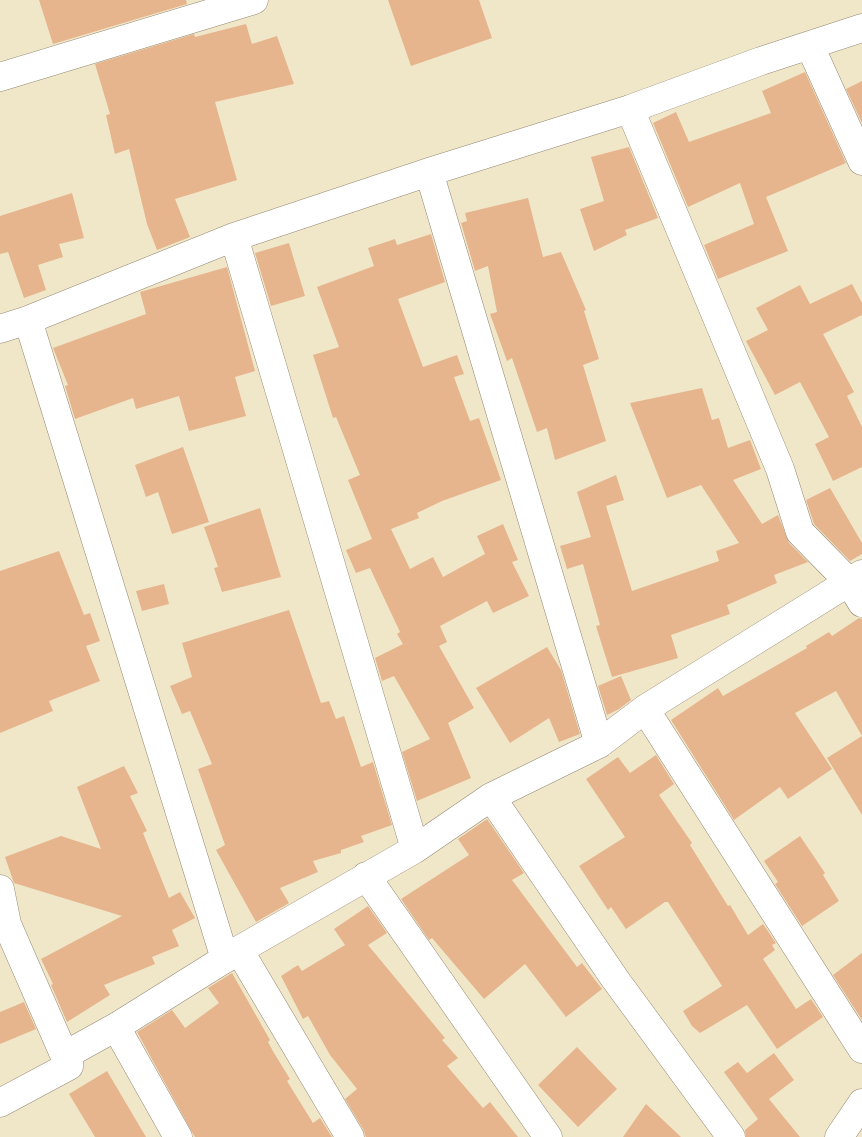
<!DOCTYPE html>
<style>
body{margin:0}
canvas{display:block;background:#f0e7c9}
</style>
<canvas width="862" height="1137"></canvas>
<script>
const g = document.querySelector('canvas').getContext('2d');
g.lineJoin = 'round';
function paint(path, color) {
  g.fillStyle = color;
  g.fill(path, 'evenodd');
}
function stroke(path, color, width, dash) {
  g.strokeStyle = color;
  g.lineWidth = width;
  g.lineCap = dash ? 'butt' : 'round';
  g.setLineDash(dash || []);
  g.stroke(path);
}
paint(new Path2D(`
 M39,0h147l1,4 -134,40z
 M388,0h91l13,38 -81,28z
 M246,24l6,20 25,-8 17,48 -79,18 22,78 -62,19 15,38 -33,13 -10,-26 -18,-75 -14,5 -9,-39 4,-1 -15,-50 99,-30 1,3z
 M805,72l41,91 -80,34 22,54 -70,28 -14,-34 50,-21 -14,-41 -52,24 -35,-84 23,-11 13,30 82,-29 -9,-22z
 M862,81v42l-16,-34z
 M629,147l29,71 -33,12 2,5 -33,16 -14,-42 24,-8 -13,-44z
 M72,193l12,45 -25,6 4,13 -25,8 8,25 -22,8 -16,-46 -8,2v-38z
 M528,198l15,59 18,-5 25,58 -2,1 15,48 -16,6 23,76 -51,19 -8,-32 -10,4 -25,-74 -5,3 -17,-47 7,-2 -9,-46 -13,5 -14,-48 6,-2 -2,-8z
 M431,234l14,48 -47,17 25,68 34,-12 7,19 -10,3 16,44 9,-3 22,62 -59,21 -25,12 2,5 -28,11 19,40 23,-12 10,20 42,-23 -8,-18 26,-12 15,36 -6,2 17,34 -36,17 -6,-12 -47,25 7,16 -8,4 35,62 -26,15 23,55 -54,23 -15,-49 28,-13 -36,-63 -12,5 -7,-23 28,-14 -6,-10 3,-2 -30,-64 -14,5 -10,-23 26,-11 -24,-59 12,-5 -24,-58 -3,1 -20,-63 26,-8 -22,-60 57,-21 -6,-18 27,-9 2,6z
 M289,243l16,53 -34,10 -16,-53z
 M227,267l28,104 -20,6 11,39 -57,15 -10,-35 -43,13 -3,-11 -58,21 -10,-33 3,-1 -15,-37 93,-34 -6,-22z
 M852,284l10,19v12l-39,19 31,58 -7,4 15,31v40l-29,14 -18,-37 14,-7 -29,-55 -25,13 -29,-54 22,-11 -12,-22 44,-23 10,19z
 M702,388l10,32 7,-2 9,30 22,-8 11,29 -28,11 29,44 16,-9 11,28 19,19 -34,13 3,8 -50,22 3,9 -59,21 7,23 -66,19 -16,-51 4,-1 -17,-61 -16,5 -7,-23 31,-9 -14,-45 39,-17 8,25 -18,6 26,85 87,-30 -3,-10 23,-8 -38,-58 -34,13 -37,-95z
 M183,447l26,75 -37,12 -14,-42 -12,5 -11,-32z
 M830,488l32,55v11l-12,7 -36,-37 -8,-24z
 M260,508l21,69 -59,15 -8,-24 4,-1 -14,-40z
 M59,551l25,64 6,-2 10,28 -14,5 14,35 -51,20 4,10 -53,22v-162z
 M164,584l5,20 -27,7 -6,-20z
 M289,610l32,93 8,-2 7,18 8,-3 17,51 12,-5 19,63 -31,11 3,6 -23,8v3l-28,8 5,11 -38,16 9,15 -33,19 -40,-72 9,-5 -27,-76 14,-5 -22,-53 -8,3 -12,-28 22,-9 -10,-34z
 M859,618l3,1v196l-35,-57 35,-22 -26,-45 -41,22 37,56 -44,30 -8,-12 -46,33 -63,-100 47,-32 5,8 84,-48 -1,-2 23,-14 3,4z
 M547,647l14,23 19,64 -21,8 -10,-24 -39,25 -34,-55z
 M621,676l10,24 -12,9 -12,6 -9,-29z
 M656,755l18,29 -15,11 33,48 -2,2 38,61 2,-1 18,30 15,-11 13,19 -4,2 3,5 -12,9 33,50 15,-10 12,18 -46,32 -30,-44 -47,28 -8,-7 -9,-15 39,-25 -54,-84h-3l-39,27 -15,-22 -3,3 -29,-44 46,-29 -39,-58 32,-22 12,16z
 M124,766l14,27 -8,3 17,35 -4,2 26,65 11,-6 15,26 -23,12 7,16 -27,11 3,7 -51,21 6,10 -43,27 -16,-37 2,-1 -12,-25 81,-43 -108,-33 -9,-26 56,-21 40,13 -24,-62z
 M487,819l37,54 -12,7 65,87 5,-4 20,26 -36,28 -41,-53 -41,35 -52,-61 -3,2 -28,-41 68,-44 -11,-16z
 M800,836l25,37 -2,2 16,26 -37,25 -27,-42 3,-2 -14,-21z
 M368,906l19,27 -19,12 77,93 -3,2 16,18 -11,8 36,42 7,-6 28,35h-152l-3,-8 -18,-30 12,-10 -27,-34 -22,-39 -5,3 -22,-43 17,-11 4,6 43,-26 -11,-16z
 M862,953v67l-29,-45z
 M232,973l38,67 -2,2 6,11 16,26 -3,2 26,42 7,-5 12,19h-137l-2,-3 -56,-102 35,-22 13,18 34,-25 -11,-15z
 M24,1002l12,27 -36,15v-32z
 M577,1047l40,42 -39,38 -40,-42z
 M774,1053l20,27 -25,19 31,38h-54l-1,-7 13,-11 -34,-47 14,-10 9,11z
 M107,1071l39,66h-51l-26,-43z
 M646,1104l35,33h-58z`), '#e6b58d');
const minor = new Path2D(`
 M810,46l52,115
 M0,77l254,-77
 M630,109l150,360 20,63 49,50 13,21
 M429,172l170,572
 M234,237l181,612
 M28,320l197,639
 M0,329l28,-9 206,-83 195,-65 201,-63 131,-48 101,-33
 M645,709l217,340
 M491,797l124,182 116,158
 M366,876l182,261
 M0,889l7,35 62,142
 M239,950l111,187
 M116,1027l62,110
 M0,1103l69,-37v-13l47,-26 123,-77 176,-101 76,-52 108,-53 46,-35 217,-135
 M839,1137l23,-34`);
stroke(minor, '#968874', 29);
stroke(minor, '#fff', 28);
</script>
